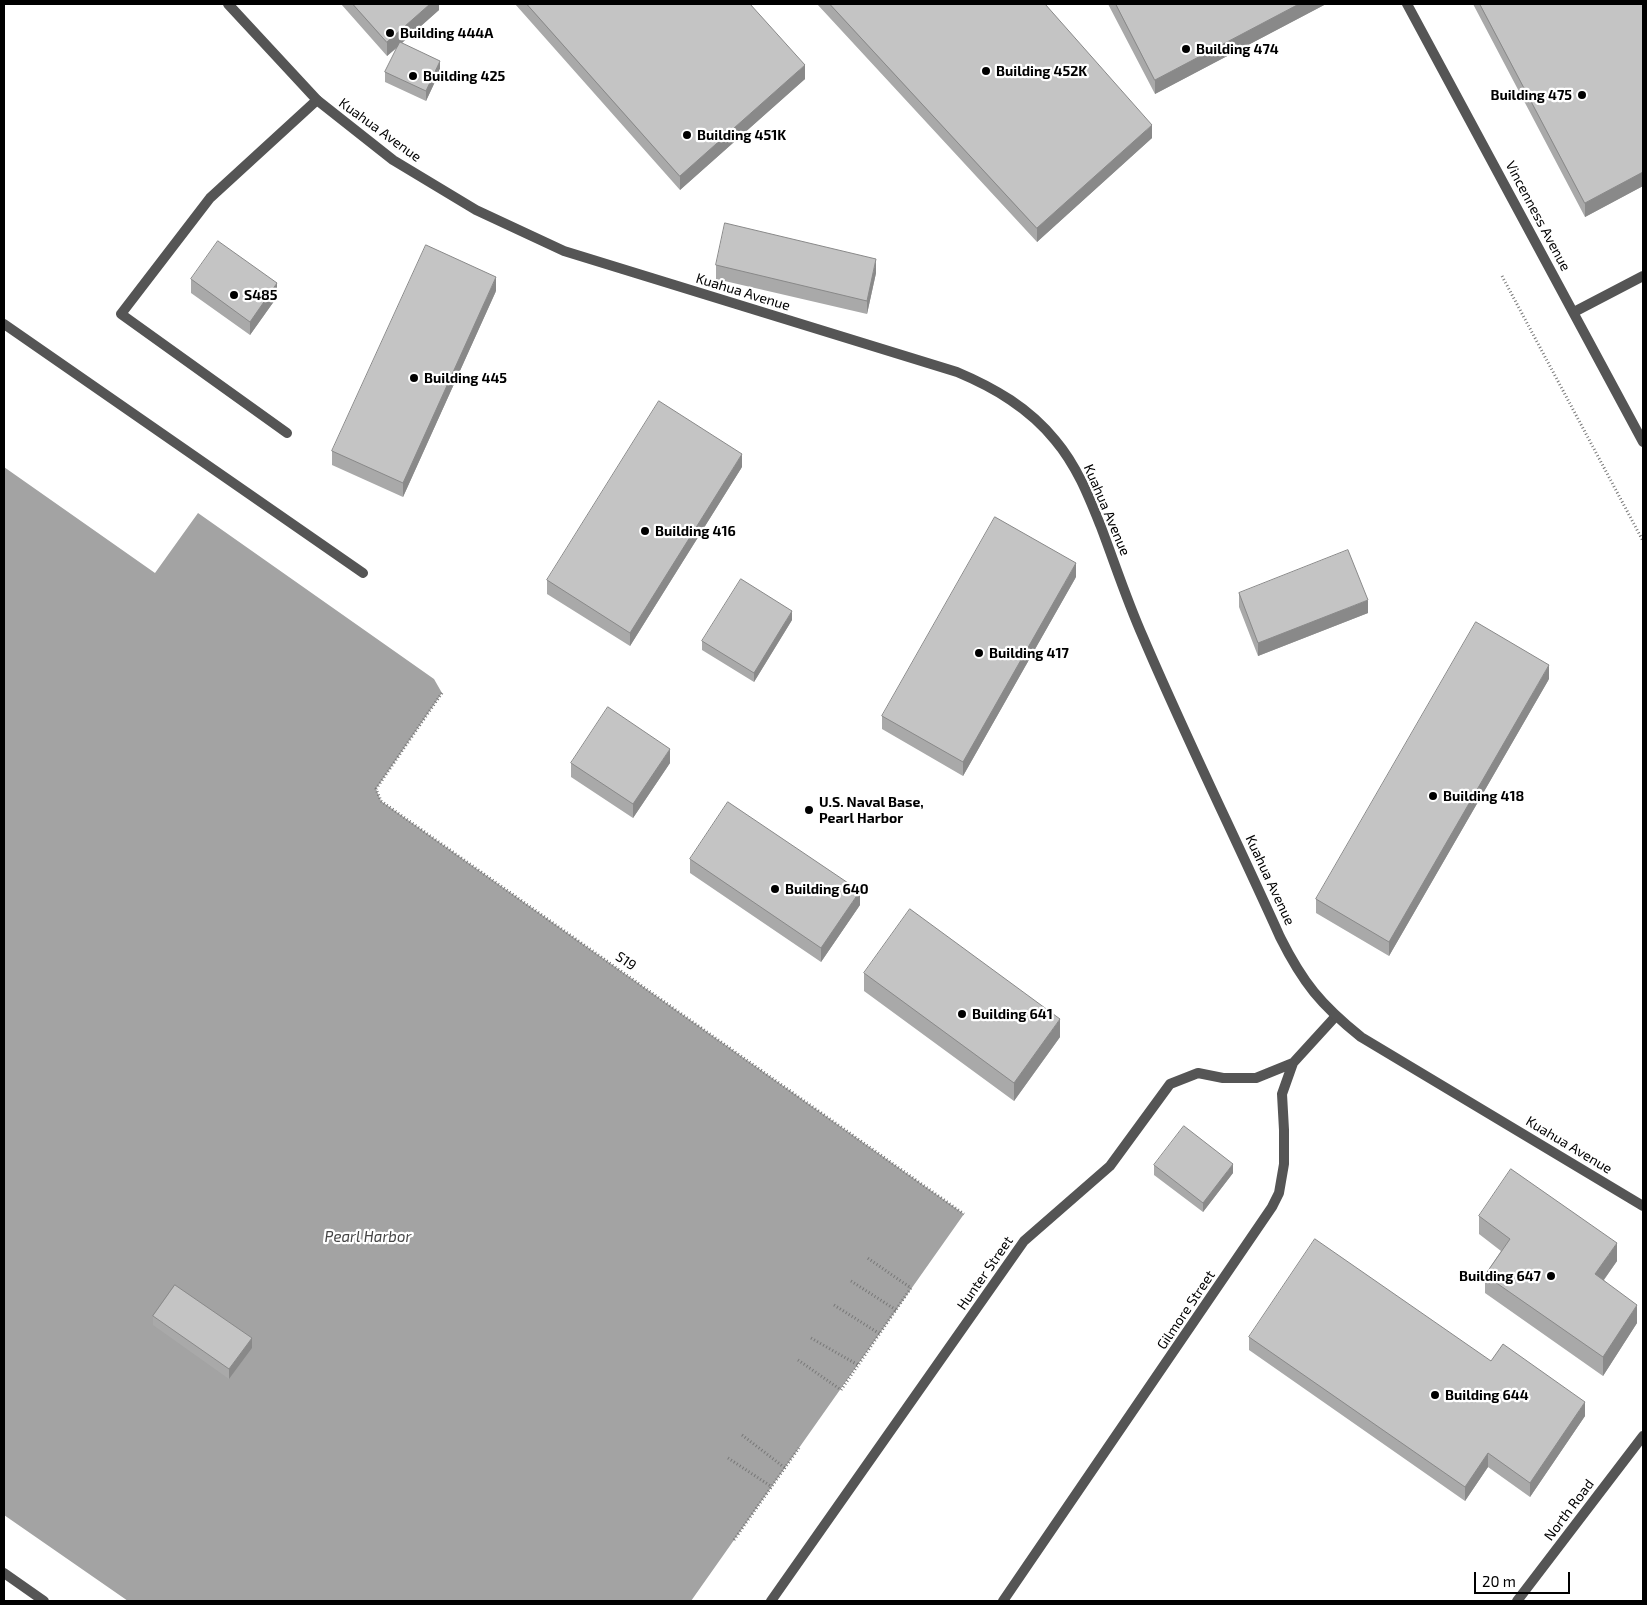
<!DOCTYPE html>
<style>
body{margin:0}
#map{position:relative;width:1647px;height:1605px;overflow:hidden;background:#fff;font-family:"Exo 2",sans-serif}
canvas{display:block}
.frame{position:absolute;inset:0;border:5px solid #000;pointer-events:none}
.scale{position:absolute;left:1474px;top:1572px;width:96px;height:22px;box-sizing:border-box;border:2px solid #000;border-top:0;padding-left:6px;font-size:15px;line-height:18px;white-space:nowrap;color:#000;-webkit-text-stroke:4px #fff;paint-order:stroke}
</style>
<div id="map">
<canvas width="1647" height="1605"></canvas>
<div class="frame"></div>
<div class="scale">20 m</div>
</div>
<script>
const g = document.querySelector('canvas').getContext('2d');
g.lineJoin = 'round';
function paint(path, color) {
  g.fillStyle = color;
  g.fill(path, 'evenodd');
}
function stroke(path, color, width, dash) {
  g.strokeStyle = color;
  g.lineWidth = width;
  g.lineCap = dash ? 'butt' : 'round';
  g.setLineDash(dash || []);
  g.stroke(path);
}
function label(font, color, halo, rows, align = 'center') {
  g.font = font + ' "Exo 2",sans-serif';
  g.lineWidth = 4.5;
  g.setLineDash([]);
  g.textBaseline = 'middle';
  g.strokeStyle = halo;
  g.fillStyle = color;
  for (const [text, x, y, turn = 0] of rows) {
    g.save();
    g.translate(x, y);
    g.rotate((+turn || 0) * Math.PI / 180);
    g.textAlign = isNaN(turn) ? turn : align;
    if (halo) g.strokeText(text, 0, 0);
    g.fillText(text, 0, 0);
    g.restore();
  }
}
paint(new Path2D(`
 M4,467l151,106 43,-60 236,166 8,14 -66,96 5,12 583,413 -273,387h-563l-124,-86z`), '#a3a3a3');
stroke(new Path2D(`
 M1502,276l141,265
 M442,693l-66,96 5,12 583,413
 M851,1281l45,29
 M834,1305l46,29
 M811,1338l47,27
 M798,1360l43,30 70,-102 -45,-31
 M742,1435l43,33
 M728,1458l44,29
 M734,1540l65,-92`), '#777', 3, [1, 2.5]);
stroke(new Path2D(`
 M4,324l359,249
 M287,433l-166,-119 89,-116 107,-98
 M4,1573l40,28
 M771,1601l253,-360 86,-75 60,-82 28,-11 25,5h33l37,-15
 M1003,1601l269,-394 7,-14 5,-29v-34l-2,-36 11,-31 42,-46`), '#555', 10);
stroke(new Path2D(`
 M228,4l89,96 76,60 83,50 88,41 393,121c38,16 72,36 98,68 22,26 34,57 46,87 14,37 26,74 42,110 43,101 92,200 137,300 23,46 41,68 81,100l282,169
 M1407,4l236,438
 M1574,312l69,-36
 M1517,1601l126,-165`), '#555', 10);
paint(new Path2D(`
 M341,4h98v6l-37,33 38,28 -14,30 -41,-19v-10l13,-25 -11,9z
 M515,4h235l55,75 -125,111z
 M817,4h228l107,134 -115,104z
 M1108,4h218l-171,90z
 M1473,4h170v182l-58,31z
 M716,265l160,8 -9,41 -151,-35z
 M191,279l86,18 -27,38 -59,-42z
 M496,291l-93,206 -71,-32v-14z
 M742,467l-112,179 -83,-52v-14z
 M1076,577l-113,199 -81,-47v-13z
 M1239,593l129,20 -110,43 -19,-49z
 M792,620l-38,62 -52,-32v-9z
 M1549,679l-160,277 -73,-43v-14z
 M571,763h99l-37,55 -62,-41z
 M690,859l170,46 -39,57 -131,-89z
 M864,973l196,64 -46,64 -150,-110z
 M1154,1165l79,8 -30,39 -49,-37z
 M1479,1216l138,45 -13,19 33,43 -34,53 -118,-83v-18l16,-24 -22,-17z
 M153,1316l99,32 -23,31 -76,-54z
 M1249,1337l242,24 94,55 -55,81 -42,-30 -23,34 -216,-151z`), '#a9a9a9');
paint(new Path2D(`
 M430,4h9v6l-52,46v-14z
 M1299,4h27l-171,90v-14z
 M440,61v10l-14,30v-10z
 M805,65v14l-125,111v-14z
 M1152,125v13l-115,104v-14z
 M1643,172v14l-58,31v-14z
 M876,259v14l-9,41v-13z
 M496,277v14l-93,206v-14z
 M277,283v14l-27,38v-13z
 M742,454v13l-112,179v-13z
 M1076,563v14l-113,199v-14z
 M1368,600v13l-110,43v-13z
 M792,611v9l-38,62v-9z
 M1549,665v14l-160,277v-14z
 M670,749v14l-37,55v-14z
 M860,891v14l-39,57v-14z
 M1060,1019v18l-46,64v-18z
 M1233,1164v9l-30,39v-9z
 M1617,1243v18l-22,31v-18z
 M1637,1305v18l-34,53v-19z
 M252,1338v10l-23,31v-10z
 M1585,1402v14l-55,81v-14z
 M1488,1453v14l-23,34v-14z`), '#898989');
const building = new Path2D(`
 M353,4h77l-43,38z
 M527,4h223l55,61 -125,111z
 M830,4h215l107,121 -115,103z
 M1116,4h183l-144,76z
 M1480,4h163v168l-58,31z
 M400,42l40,19 -14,30 -41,-19z
 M725,223l151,36 -9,42 -151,-36z
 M218,241l59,42 -27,39 -59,-43z
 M426,245l70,32 -93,206 -71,-32z
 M659,401l83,53 -112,179 -83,-53z
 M995,517l81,46 -113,199 -81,-46z
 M1348,550l20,50 -110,43 -19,-50z
 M741,579l51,32 -38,62 -52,-32z
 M1476,622l73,43 -160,277 -73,-43z
 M608,707l62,42 -37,55 -62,-41z
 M728,802l132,89 -39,57 -131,-89z
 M910,909l150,110 -46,64 -150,-110z
 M1184,1126l49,38 -30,39 -49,-38z
 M1511,1169l106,74 -22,31 42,31 -34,52 -118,-82 25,-36 -31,-23z
 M1315,1239l176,122 12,-17 82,58 -55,81 -42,-30 -23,34 -216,-150z
 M175,1285l77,53 -23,31 -76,-53z`);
paint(building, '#c4c4c4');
stroke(building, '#898989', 1);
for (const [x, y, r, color] of [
 [390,33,5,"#000"],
 [1186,49,5,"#000"],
 [986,71,5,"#000"],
 [413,76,5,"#000"],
 [1582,95,5,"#000"],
 [687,135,5,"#000"],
 [234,295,5,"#000"],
 [414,378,5,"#000"],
 [645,531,5,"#000"],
 [979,653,5,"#000"],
 [1433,796,5,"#000"],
 [809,810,5,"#000"],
 [775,889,5,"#000"],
 [962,1014,5,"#000"],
 [1551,1276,5,"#000"],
 [1435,1395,5,"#000"]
]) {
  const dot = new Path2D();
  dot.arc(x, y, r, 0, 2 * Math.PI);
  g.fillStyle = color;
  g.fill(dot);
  stroke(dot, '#fff', 2);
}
label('bold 14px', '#000', '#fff', [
 ["Building 444A",400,33],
 ["Building 474",1196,49],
 ["Building 452K",996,71],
 ["Building 425",423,76],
 ["Building 475",1572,95,"right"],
 ["Building 451K",697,135],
 ["S485",244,295],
 ["Building 445",424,378],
 ["Building 416",655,531],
 ["Building 417",989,653],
 ["Building 418",1443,796],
 ["U.S. Naval Base,",819,802],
 ["Pearl Harbor",819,818],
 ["Building 640",785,889],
 ["Building 641",972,1014],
 ["Building 647",1541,1276,"right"],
 ["Building 644",1445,1395]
], 'left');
label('14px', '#000', '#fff', [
 ["Kuahua Avenue",380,130,36],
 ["Vincenness Avenue",1538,216,62],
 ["Kuahua Avenue",743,292,17],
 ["Kuahua Avenue",1107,510,67],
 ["Kuahua Avenue",1270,880,65],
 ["S19",626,961,35],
 ["Kuahua Avenue",1569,1145,31],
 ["Hunter Street",985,1273,-55],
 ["Gilmore Street",1186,1310,-56],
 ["North Road",1569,1510,-53]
]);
label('italic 15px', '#444', '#fff', [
 ["Pearl Harbor",368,1237]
]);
</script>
